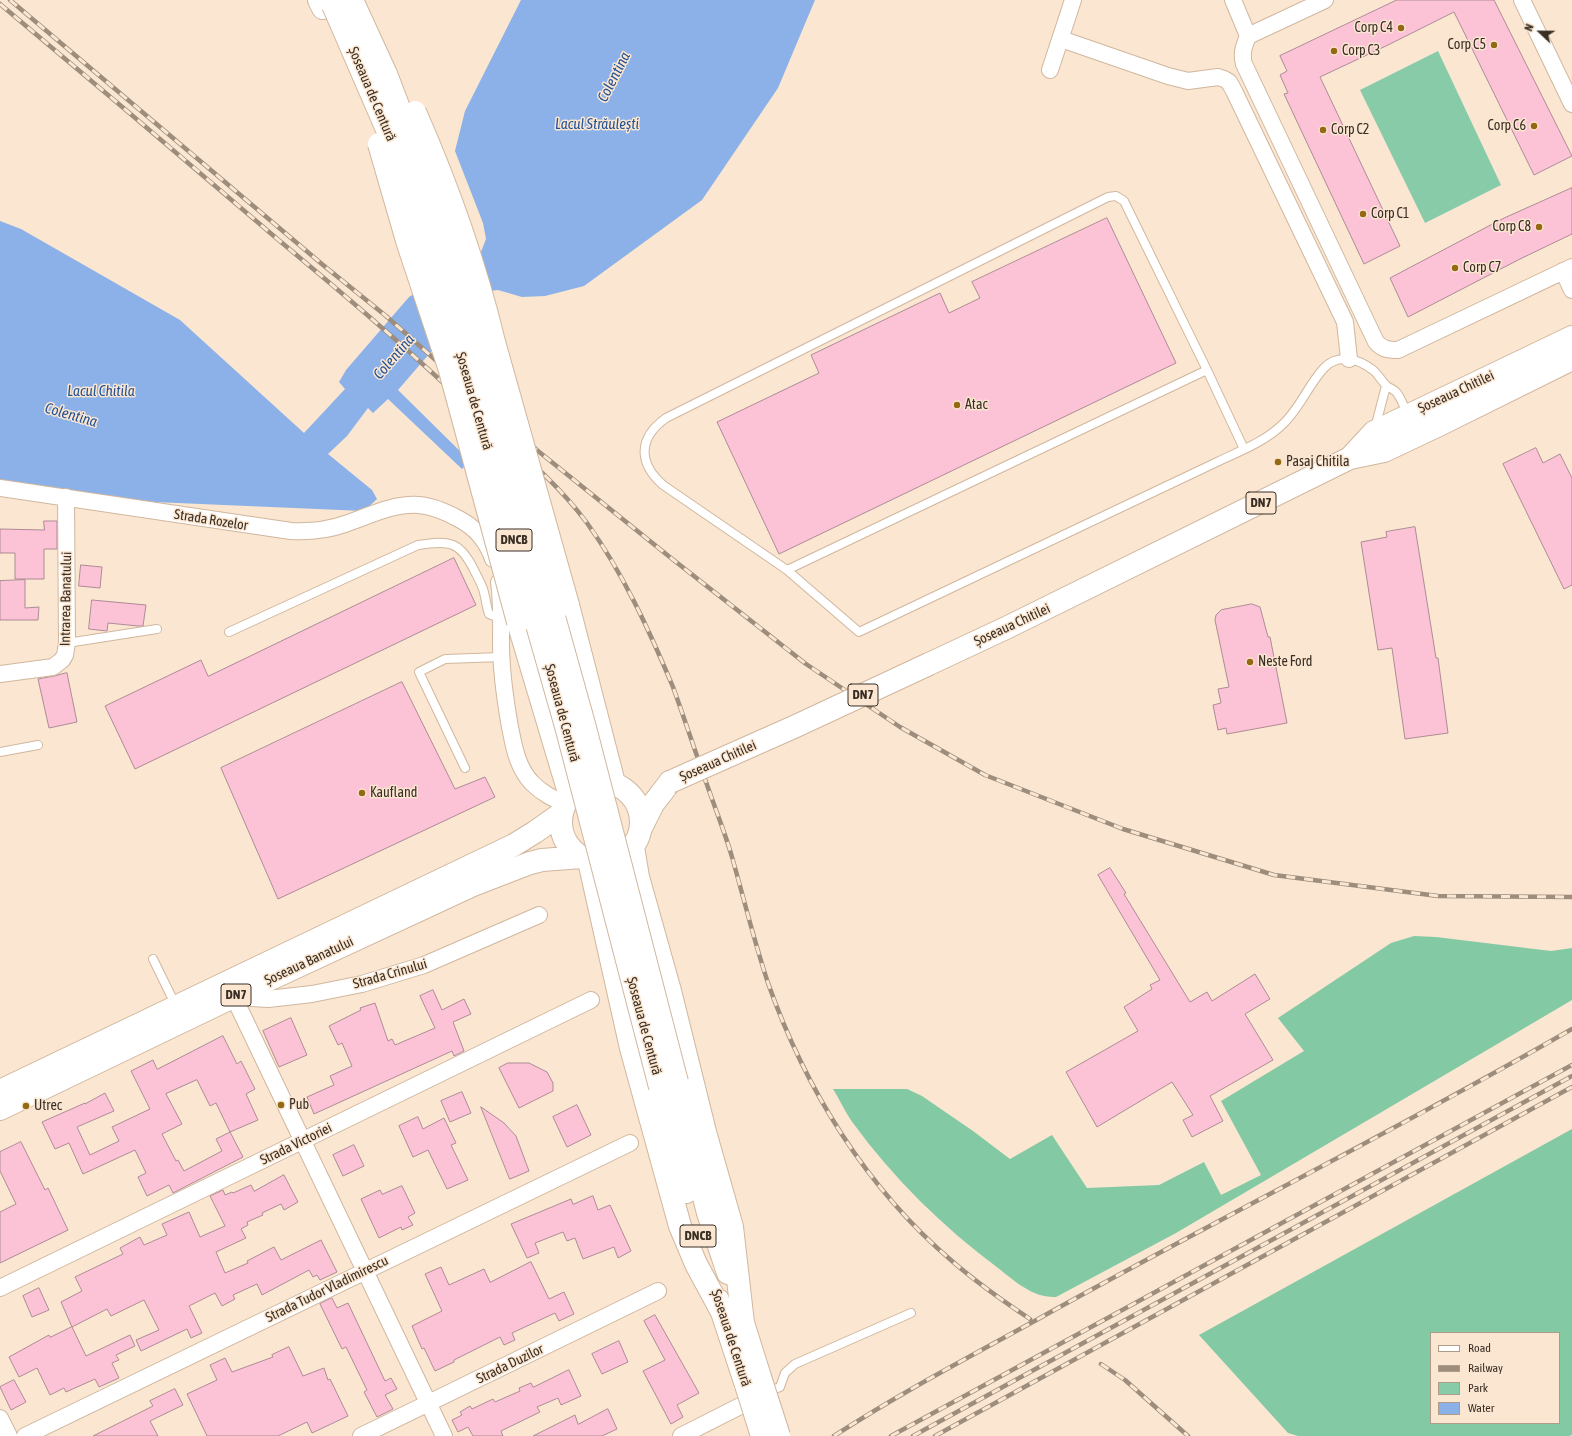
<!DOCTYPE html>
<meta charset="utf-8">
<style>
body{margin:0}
#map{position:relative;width:1572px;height:1436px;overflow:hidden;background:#fbe6d1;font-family:"Asap Condensed",sans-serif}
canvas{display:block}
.legend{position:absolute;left:1430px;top:1332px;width:130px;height:92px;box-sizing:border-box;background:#fbe6d1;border:1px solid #ad9c8c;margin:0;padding:5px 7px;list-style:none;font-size:12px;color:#382e24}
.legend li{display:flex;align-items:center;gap:8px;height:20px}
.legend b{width:20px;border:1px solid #ad9c8c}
.north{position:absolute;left:1520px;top:12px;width:40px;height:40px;-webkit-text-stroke:3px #fbe6d1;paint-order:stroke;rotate:292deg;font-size:11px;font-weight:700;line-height:16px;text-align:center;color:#382e24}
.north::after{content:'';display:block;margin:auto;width:14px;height:18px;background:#382e24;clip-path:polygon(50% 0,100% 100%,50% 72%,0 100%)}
</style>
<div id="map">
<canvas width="1572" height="1436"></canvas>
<ul class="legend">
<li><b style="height:5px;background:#fff"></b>Road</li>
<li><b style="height:5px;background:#9d8d7d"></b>Railway</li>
<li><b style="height:11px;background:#88cba8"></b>Park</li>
<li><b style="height:11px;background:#8bb1e8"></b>Water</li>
</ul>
<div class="north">N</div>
</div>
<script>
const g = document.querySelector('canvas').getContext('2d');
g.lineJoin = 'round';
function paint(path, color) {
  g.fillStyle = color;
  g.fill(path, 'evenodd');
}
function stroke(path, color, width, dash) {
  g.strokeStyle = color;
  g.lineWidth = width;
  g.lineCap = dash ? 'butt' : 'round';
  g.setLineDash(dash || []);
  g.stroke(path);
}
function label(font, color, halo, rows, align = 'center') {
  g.font = font + ' "Asap Condensed",sans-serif';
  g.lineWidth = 3;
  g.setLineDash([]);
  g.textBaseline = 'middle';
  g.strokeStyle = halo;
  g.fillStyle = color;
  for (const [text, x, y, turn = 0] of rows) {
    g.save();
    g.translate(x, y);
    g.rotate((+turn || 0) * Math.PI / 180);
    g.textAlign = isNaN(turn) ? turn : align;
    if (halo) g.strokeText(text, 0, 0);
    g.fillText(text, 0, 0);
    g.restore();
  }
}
paint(new Path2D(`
 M1438,51l63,134 -76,38 -65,-133z`), '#88cba8');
paint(new Path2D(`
 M1414,936l22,1 115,14 21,-3v52l-396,233 -120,64c-23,1 -40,-15 -58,-29 -55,-41 -104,-89 -145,-145 -8,-11 -13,-23 -20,-34h74l15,7 51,35 37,28 42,-24 35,53 72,-3 45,-23 17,33 40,-20 -40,-74 83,-50 -26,-33 113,-75z
 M1572,1129v306l-3,1h-271l-10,-3 -89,-98zM1431,1333h128v90h-128z`), '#82c9a4');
paint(new Path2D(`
 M521,0h294l-37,88 -76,112 -118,86 -39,10 -23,1 -24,-7 -9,1 -40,40 -51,59 72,71 -8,8 -74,-70 -15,14 -5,-5 -21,28 -19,18 44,36 5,9 -13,12 -210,-9 -154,-22v-259l21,8 159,91 124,113 41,-44 -6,-7 7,-12 63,-73 72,-45 5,-13 -3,-16 -28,-72 10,-40z`), '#8bb1e8');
const building = new Path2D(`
 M1397,0h97l78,156 -38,19 -80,-163 -66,33 -68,32 80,169 -36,18 -80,-170 4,-1 -8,-18 7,-4 -7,-15z
 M1572,188v46l-52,25 -112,58 -18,-39 112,-59z
 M1107,218l69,145 -397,191 -62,-132 102,-49 -8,-18 129,-62 9,20 31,-15 -8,-16z
 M1536,448l7,15 17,-9 12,24v107l-8,4 -61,-125z
 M44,521h13v28h-13v30h-29v-26h-15v-24l44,1z
 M1415,527l21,131h2l10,75 -43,6 -13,-91 -14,2 -17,-108 26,-5 -1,-5z
 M454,558l22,47 -341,164 -30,-63 96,-46 7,16z
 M81,565l21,2 -2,21 -21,-2z
 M25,580v28l14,-1 -1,13h-38v-39z
 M92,600l54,5 -3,21h-5l-30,-3 -1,8 -18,-2z
 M1252,604l8,3 8,30h2l17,86 -60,11 -1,-6 -8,2 -5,-25 8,-2 -3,-14 11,-2 -14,-67 1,-5 5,-5z
 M67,673l10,49 -28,6 -11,-49 16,-3z
 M402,682l53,107 30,-12 10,20 -217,102 -57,-131z
 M1110,868l16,25 -2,1 66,108 17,-10 5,9 43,-27 15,25 -25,15 28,46 -63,36 13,25 -31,16 -9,-17 10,-5 -21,-33 -75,45 -31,-55 72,-41 -14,-24 28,-18 -2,-4 10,-5 -62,-105z
 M433,990l9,20 22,-11 7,15 -18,8 11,29 -10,5 -2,-5 -138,63 -7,-17 27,-12 -4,-9 22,-10 -10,-23 -4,2 -9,-19 32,-16 -1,-2 15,-5 13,38 4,-2 3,6 40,-17 -15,-32z
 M291,1018l16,37 -28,12 -16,-36z
 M223,1036l14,28 4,-3 14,28 -9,5 12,26 -28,12 13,25 -70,36 -4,-8 -22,11 -9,-19 8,-4 -11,-23 -52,24 -14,-31 -14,6 -13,-27 43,-19v1l20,-11 9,18 -37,16 13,28 29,-14 -7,-14 38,-18 -19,-38 22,-11 4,9zM197,1080l13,26 6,-3 14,29 -14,7 6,12 -38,20 -6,-11 -2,1 -14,-27 20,-10 -16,-30z
 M508,1063h21l18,9 6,11v8l-34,17 -20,-40z
 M462,1092l9,21 -21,9 -9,-21z
 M577,1105l14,30 -24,12 -14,-30z
 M481,1107l23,16 12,13 13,35 -19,8z
 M418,1117l5,12 21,-11 12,25 -5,2 17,35 -21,9 -19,-39 -15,7 -14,-31z
 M21,1142l24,48 3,-2 20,42 -68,33v-51l16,-8 -16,-33v-19z
 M354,1145l10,21 -21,10 -10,-21z
 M284,1175l14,27 -14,8 -3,-6 -19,9 1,2 -16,7 1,3 -7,4 5,9 -30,14 9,21 23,-10 -1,-2 27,-14 7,13 40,-20 16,32 -17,8 -3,-5 -4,2 -4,-7 -47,25 -5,-11 -24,11 2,4 -13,7 -7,-13 -26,13 13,27 -11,5 -4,-9 -46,22 -5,-11 23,-10 -15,-30 -33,16 -4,-7 -35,18 -11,-25 21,-11 -7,-14 48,-23 -3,-6 20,-11 4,8 23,-10 -5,-11 27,-12 11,25 25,-11 -15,-30 13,-6 2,5 7,-3 1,1 18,-8 3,6z
 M402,1186l13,27 -7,4 5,8 -11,5 -1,-3 -22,11 -18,-39 19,-9 2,4z
 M593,1196l5,14 12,-5 21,46 -13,7 -4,-11 -31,12 -8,-21 -8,3 -4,-9 -28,11 4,10 -12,5 -16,-34 60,-25 2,5z
 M531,1262l18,37 15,-7 10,22 -15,7 -4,-8 -43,20 3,7 -11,5 -4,-8 -46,23v2l-19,9 -11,-23 -2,1 -10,-23 30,-15 -17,-37 16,-7 8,18 35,-16 6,13z
 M39,1288l10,22 -17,7 -9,-21z
 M332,1298l5,10 11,-5 37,78 6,-3 6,11 -12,6 8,14 -16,8 -13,-25 3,-2 -21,-43 -4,2 -22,-45z
 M655,1315l44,78 -22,12 6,12 -12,7 -28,-53 22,-11 -21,-39z
 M72,1327l14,29 44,-21 5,11 -19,9 3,5 -7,3 7,15 -20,9 -4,-8 -29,13 -2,-4 -14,7 -13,-27 -18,9 -10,-20 40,-22 1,2z
 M619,1341l9,21 -26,12 -10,-20z
 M289,1347l14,29 21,-8 4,12 2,-1 18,37 -36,17 -5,-11 -29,14h-71l-20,-42 30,-14 -7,-15 15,-7 7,14 41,-15 -1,-2z
 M569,1370l12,26 -20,9 -3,-7 -21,9 3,5 -39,19 2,5h-30l-5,-9 -10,5 -6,-12 10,-5 -2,-3 10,-6 2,3 21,-10 2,3 25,-11 -1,-3 12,-5 2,4z
 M14,1380l12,22 -15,8 -11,-23z
 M175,1389l8,16 -33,16 8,15h-65l60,-30 -3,-5z
 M608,1409l9,20 -15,7h-69l42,-21 3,9z`);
paint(building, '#fcc2d6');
stroke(building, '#ad8b96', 1);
const lane = new Path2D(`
 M1375,428l11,-42
 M1244,449l-37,-79 -83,-169 -8,-5 -8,1 -442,221c-28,20 -28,45 -3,67l124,85 72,62 358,-170c23,-11 50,-21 68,-40 16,-16 24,-38 39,-54 14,-15 35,-9 49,2 6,5 9,12 14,16 2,2 6,3 8,5 6,5 9,17 13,24
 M787,570l420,-200
 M229,632l189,-87c31,-5 42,-4 56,25 3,6 7,13 9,19 3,9 3,17 6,25l13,5
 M67,643l90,-14
 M0,752l38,-7
 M465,768l-46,-96 26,-13 57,-2
 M153,959l23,47
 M772,1390l8,-3 5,-14 10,-9 116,-51`);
const street = new Path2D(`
 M1233,0l15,36
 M1325,0l-77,36c-4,10 -7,17 -4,28l132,278c6,7 12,8 22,8l174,-83
 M1522,0l50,104
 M1061,39l107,37 20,5 30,-4 6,2 5,3 5,9 111,231 4,37
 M1050,70l23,-70
 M1563,271l9,19
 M0,488l291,43c19,1 37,-1 54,-7 24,-8 48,-21 74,-19 14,1 27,7 40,14 17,9 28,22 34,40
 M499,582c3,20 2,40 2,60 0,28 4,57 9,85 4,20 7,40 22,56 10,10 20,15 33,21
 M0,674l53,-7 9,-7 3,-5 2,-12 -1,-146
 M229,987l215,449
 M235,997l33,2 44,-5 50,-10 62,-19 115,-50
 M0,1288l591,-288
 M0,1418l9,18
 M25,1436l605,-293
 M361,1436l297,-145
 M681,1436l79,-40`);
const primary = new Path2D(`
 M319,0l4,8
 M1350,458l24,-26 198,-95
 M568,605l46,178
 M518,622l52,174
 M929,664l79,-37 342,-169 34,-7 57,-27 131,-65
 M561 822a40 40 0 1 1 80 0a40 40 0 1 1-80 0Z
 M642,826l11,-22 17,-22
 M633,847l5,30 32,114 35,141 27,95 11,96
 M589,861l42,187 49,178 16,38 27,50
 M677,1082l17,75 14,56 20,60
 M660,1087l26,105
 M0,1091l514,-246 21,-13 27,-19
 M0,1109l264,-127 209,-97 57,-22 12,-3 40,-3
 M718,1300l27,82
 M739,1310l21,67`);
stroke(lane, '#d0b79e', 10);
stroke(street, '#d0b79e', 18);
stroke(primary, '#d0b79e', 24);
stroke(lane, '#fff', 8);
stroke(street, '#fff', 16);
stroke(primary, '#fff', 22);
const rail = new Path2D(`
 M10,0l313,265 63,51 152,135 133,107 135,106 94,63 85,48 138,54 151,46 164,21 134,1
 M0,4c92,77 184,155 275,233 61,51 122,102 180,157 44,42 95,79 132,129 36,50 62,107 86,164 13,36 25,73 38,109 7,20 15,40 21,61 12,42 22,84 36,126 37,105 98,205 184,278 24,21 51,40 78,58
 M1101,1364l24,16 63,56
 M834,1436c66,-43 137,-80 206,-118 176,-98 357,-188 532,-289
 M891,1436l681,-371
 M913,1436l659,-360
 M935,1436l637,-349`);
stroke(rail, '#9d8d7d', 4.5);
stroke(rail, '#fbe6d1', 3, [9]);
const primaryBridge = new Path2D(`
 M352,0l34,74 24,63 34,95 38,127 102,365 93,358
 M333,5l59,136 35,98 140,491 93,357
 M415,112c33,75 60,151 79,230l74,263
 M379,144l29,100 41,123 69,255
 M670,782l126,-56 133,-62
 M760,1377l19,59
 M746,1385l16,51`);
stroke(primaryBridge, '#d0b79e', 24, []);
stroke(primaryBridge, '#fff', 22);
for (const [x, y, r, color] of [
 [1401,28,4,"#946914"],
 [1494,45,4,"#946914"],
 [1334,51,4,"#946914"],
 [1534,126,4,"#946914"],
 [1323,130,4,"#946914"],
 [1363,214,4,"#946914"],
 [1539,227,4,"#946914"],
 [1455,268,4,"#946914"],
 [957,405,4,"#946914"],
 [1278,462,4,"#946914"],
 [1250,662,4,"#946914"],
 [362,793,4,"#946914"],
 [281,1105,4,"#946914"],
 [26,1106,4,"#946914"]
]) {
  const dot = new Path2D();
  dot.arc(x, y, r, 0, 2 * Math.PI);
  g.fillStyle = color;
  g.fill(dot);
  stroke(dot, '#fbe6d1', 1.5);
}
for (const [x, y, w] of [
 [1261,503,30],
 [514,540,36],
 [863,695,30],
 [236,995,30],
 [698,1236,36]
]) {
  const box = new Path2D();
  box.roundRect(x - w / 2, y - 11, w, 22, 3);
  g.fillStyle = '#fbe6d1';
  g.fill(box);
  stroke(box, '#382e24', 1);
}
label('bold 13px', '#382e24', null, [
 ["DN7",1261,503],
 ["DNCB",514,540],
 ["DN7",863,695],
 ["DN7",236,995],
 ["DNCB",698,1236]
]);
label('14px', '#382e24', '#fbe6d1', [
 ["Corp C4",1393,28,"right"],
 ["Corp C5",1486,45,"right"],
 ["Corp C3",1342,51],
 ["Corp C6",1526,126,"right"],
 ["Corp C2",1331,130],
 ["Corp C1",1371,214],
 ["Corp C8",1531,227,"right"],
 ["Corp C7",1463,268],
 ["Atac",965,405],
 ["Pasaj Chitila",1286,462],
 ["Neste Ford",1258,662],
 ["Kaufland",370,793],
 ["Pub",289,1105],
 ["Utrec",34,1106]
], 'left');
label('14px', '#382e24', '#fbe6d1', [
 ["Șoseaua de Centură",372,94,67],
 ["Șoseaua Chitilei",1456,392,-25],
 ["Șoseaua de Centură",474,401,74],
 ["Strada Rozelor",211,520,9],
 ["Intrarea Banatului",66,599,-89],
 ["Șoseaua Chitilei",1012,625,-25],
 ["Șoseaua de Centură",562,713,75],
 ["Șoseaua Chitilei",718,761,-24],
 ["Șoseaua Banatului",309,961,-25],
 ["Strada Crinului",390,974,-16],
 ["Șoseaua de Centură",644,1026,75],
 ["Strada Victoriei",296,1144,-26],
 ["Strada Tudor Vladimirescu",327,1289,-26],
 ["Șoseaua de Centură",731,1338,72],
 ["Strada Duzilor",510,1364,-26]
]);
label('italic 15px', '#225294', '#fbe6d1', [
 ["Colentina",614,77,-63],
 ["Lacul Străulești",597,124],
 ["Colentina",394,357,-49],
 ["Lacul Chitila",101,391],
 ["Colentina",71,415,16]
]);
</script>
